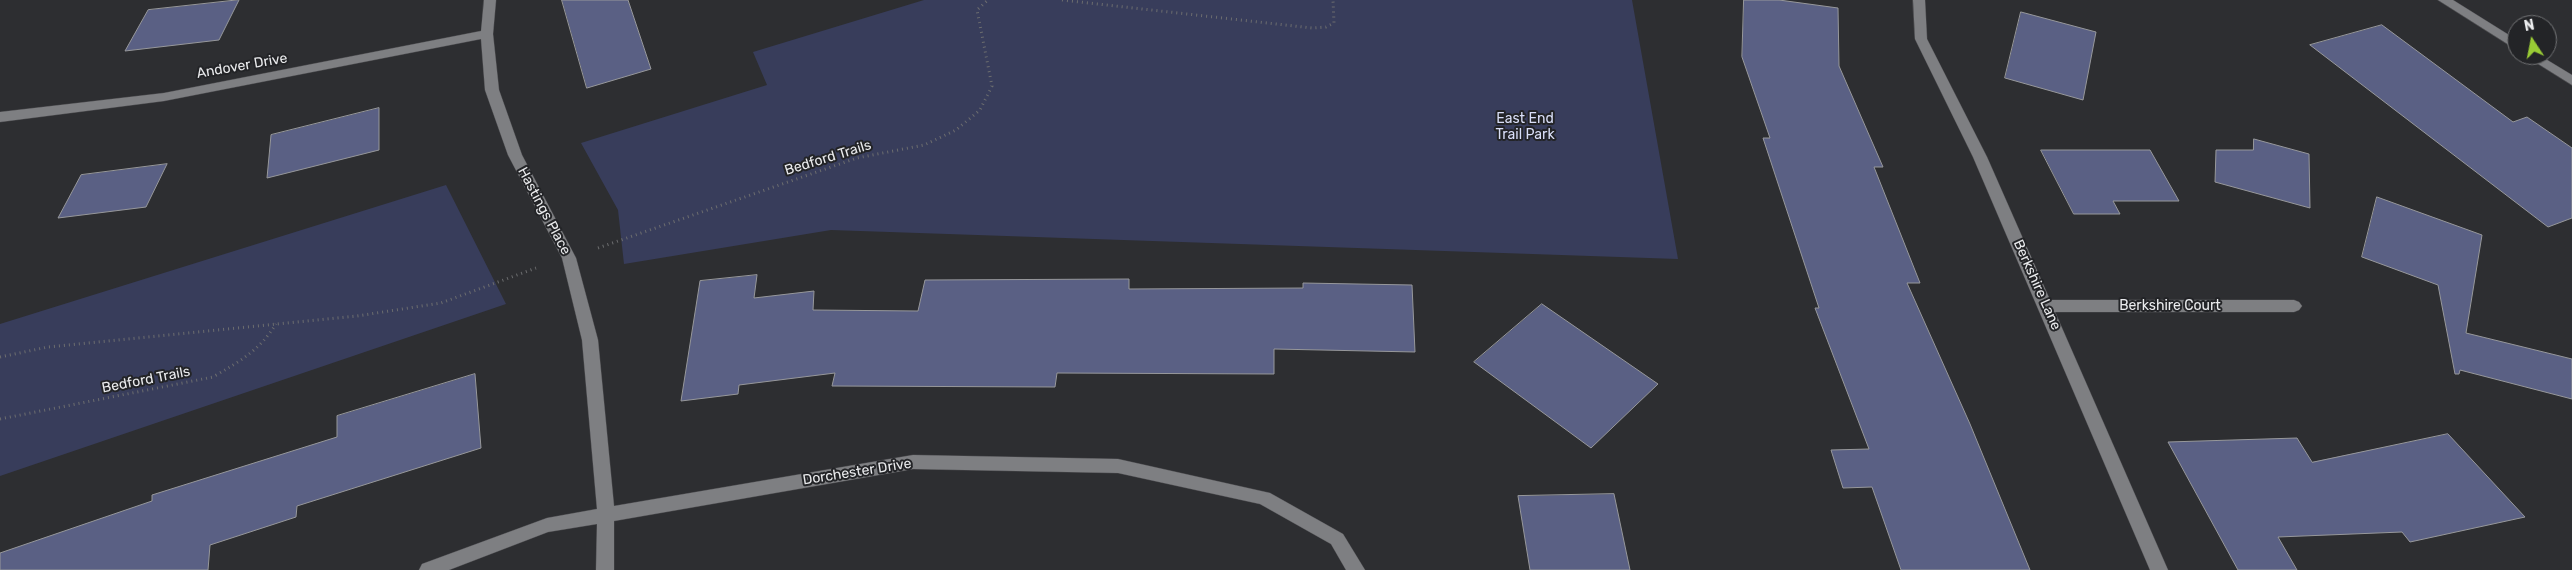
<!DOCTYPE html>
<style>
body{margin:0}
#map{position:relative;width:2572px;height:570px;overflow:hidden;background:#2d2e31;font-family:Rubik,sans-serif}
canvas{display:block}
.north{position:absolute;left:2507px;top:15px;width:50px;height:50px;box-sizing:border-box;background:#232427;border:1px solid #737476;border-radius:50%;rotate:349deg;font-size:14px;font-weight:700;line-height:20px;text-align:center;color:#eaebed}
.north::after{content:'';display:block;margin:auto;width:18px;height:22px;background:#99cb35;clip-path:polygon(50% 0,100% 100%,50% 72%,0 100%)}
</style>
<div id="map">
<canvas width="2572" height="570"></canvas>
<div class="north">N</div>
</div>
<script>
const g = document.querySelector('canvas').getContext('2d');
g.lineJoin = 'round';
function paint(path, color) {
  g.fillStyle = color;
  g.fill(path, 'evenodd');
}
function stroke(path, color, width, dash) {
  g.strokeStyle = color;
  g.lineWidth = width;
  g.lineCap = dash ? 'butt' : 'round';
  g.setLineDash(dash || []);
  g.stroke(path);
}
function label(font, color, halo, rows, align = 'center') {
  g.font = font + ' Rubik,sans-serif';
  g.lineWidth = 4;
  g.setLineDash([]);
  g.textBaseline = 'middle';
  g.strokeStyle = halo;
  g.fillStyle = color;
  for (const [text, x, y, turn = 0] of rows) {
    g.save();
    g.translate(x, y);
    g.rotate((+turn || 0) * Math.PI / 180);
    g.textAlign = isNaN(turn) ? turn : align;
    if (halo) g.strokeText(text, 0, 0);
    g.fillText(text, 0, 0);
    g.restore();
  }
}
paint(new Path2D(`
 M924,0h708l46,259 -847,-29 -207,34 -6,-54 -37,-67 186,-58 -14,-33z
 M446,185l60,119 -506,172v-152z`), '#383d5b');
const building = new Path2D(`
 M239,0l-20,40 -94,11 23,-41z
 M562,0h66l23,69 -64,19z
 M1744,0h35l59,8 1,58 44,101h-9l46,116h-13l63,141 60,146h-129l-29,-83 -29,1 -12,-38 38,-1 -54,-141h4l-56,-170h7l-28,-81z
 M2021,12l75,20 -13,68 -78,-22z
 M2382,25l131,97 14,-5 45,31v70l-24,9 -238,-182z
 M379,108v42l-112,28 4,-43z
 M2254,139l55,15 1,54 -95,-26 1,-32h37z
 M2041,150h109l29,51h-66l7,13h-46z
 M167,164l-21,43 -88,11 23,-43z
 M2377,197l105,38 -16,98 106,26v40l-112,-29 -1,4h-4l-17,-89 -76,-28z
 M757,275l-3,23 60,-7 -1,19 105,1 7,-31 204,-1v10l174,-1v-5l109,2 3,67 -141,-3v25l-217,-1 -2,14 -223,-1 3,-13 -96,12 -1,9 -57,7 19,-120z
 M1542,304l116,80 -67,64 -117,-86z
 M475,374l6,74 -184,58 -1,11 -86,28 -2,25h-208v-17l152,-52v-6l185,-58v-21z
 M2448,434l77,83 -115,25 -8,-10 -124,5 19,33h-59l-70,-128 129,-4 15,24z
 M1614,494l16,76h-100l-12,-74z`);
paint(building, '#5a6084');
stroke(building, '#97989b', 1);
const street = new Path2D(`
 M484,0h12l-3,34 6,56 23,65 54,103 22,82 16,166 299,-51 205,4 152,34 73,41 22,36h-19l-15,-26 -71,-40 -142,-31 -205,-4 -299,52v49h-18l1,-46 -49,8 -99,38h-30l3,-6 125,-46 50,-9 -15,-169 -20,-82 -54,-103 -23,-65 -4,-51 -317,62 -164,21v-10l164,-19 317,-62z
 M1913,0h12l2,39 60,118 63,143h244l5,2 3,4 -3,4 -5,2h-239l113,258h-18l-177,-413 -58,-118z
 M2438,0h15l64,40v10z
 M2524,55h15l33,20v10z`);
stroke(street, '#49494c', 1);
stroke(new Path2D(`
 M1062,0l250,28 14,-1 8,-4 -1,-23
 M598,248l259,-90 67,-13 32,-15 24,-20 12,-24 -15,-76 11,-10
 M0,357l48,-10 309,-31 84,-13 95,-35
 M0,419l213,-42c27,-16 46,-26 63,-53`), '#6c6d6f', 3, [1, 4]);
paint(street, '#7e7f82');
label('14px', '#eaebed', '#232427', [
 ["Andover Drive",242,66,-10],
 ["Bedford Trails",828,158,-17],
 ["Hastings Place",544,211,62],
 ["Berkshire Lane",2037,285,66],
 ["Berkshire Court",2170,306],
 ["Bedford Trails",146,380,-11],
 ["Dorchester Drive",857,472,-9]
]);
label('14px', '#d9def7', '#232427', [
 ["East End",1525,119],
 ["Trail Park",1525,135]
]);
</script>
